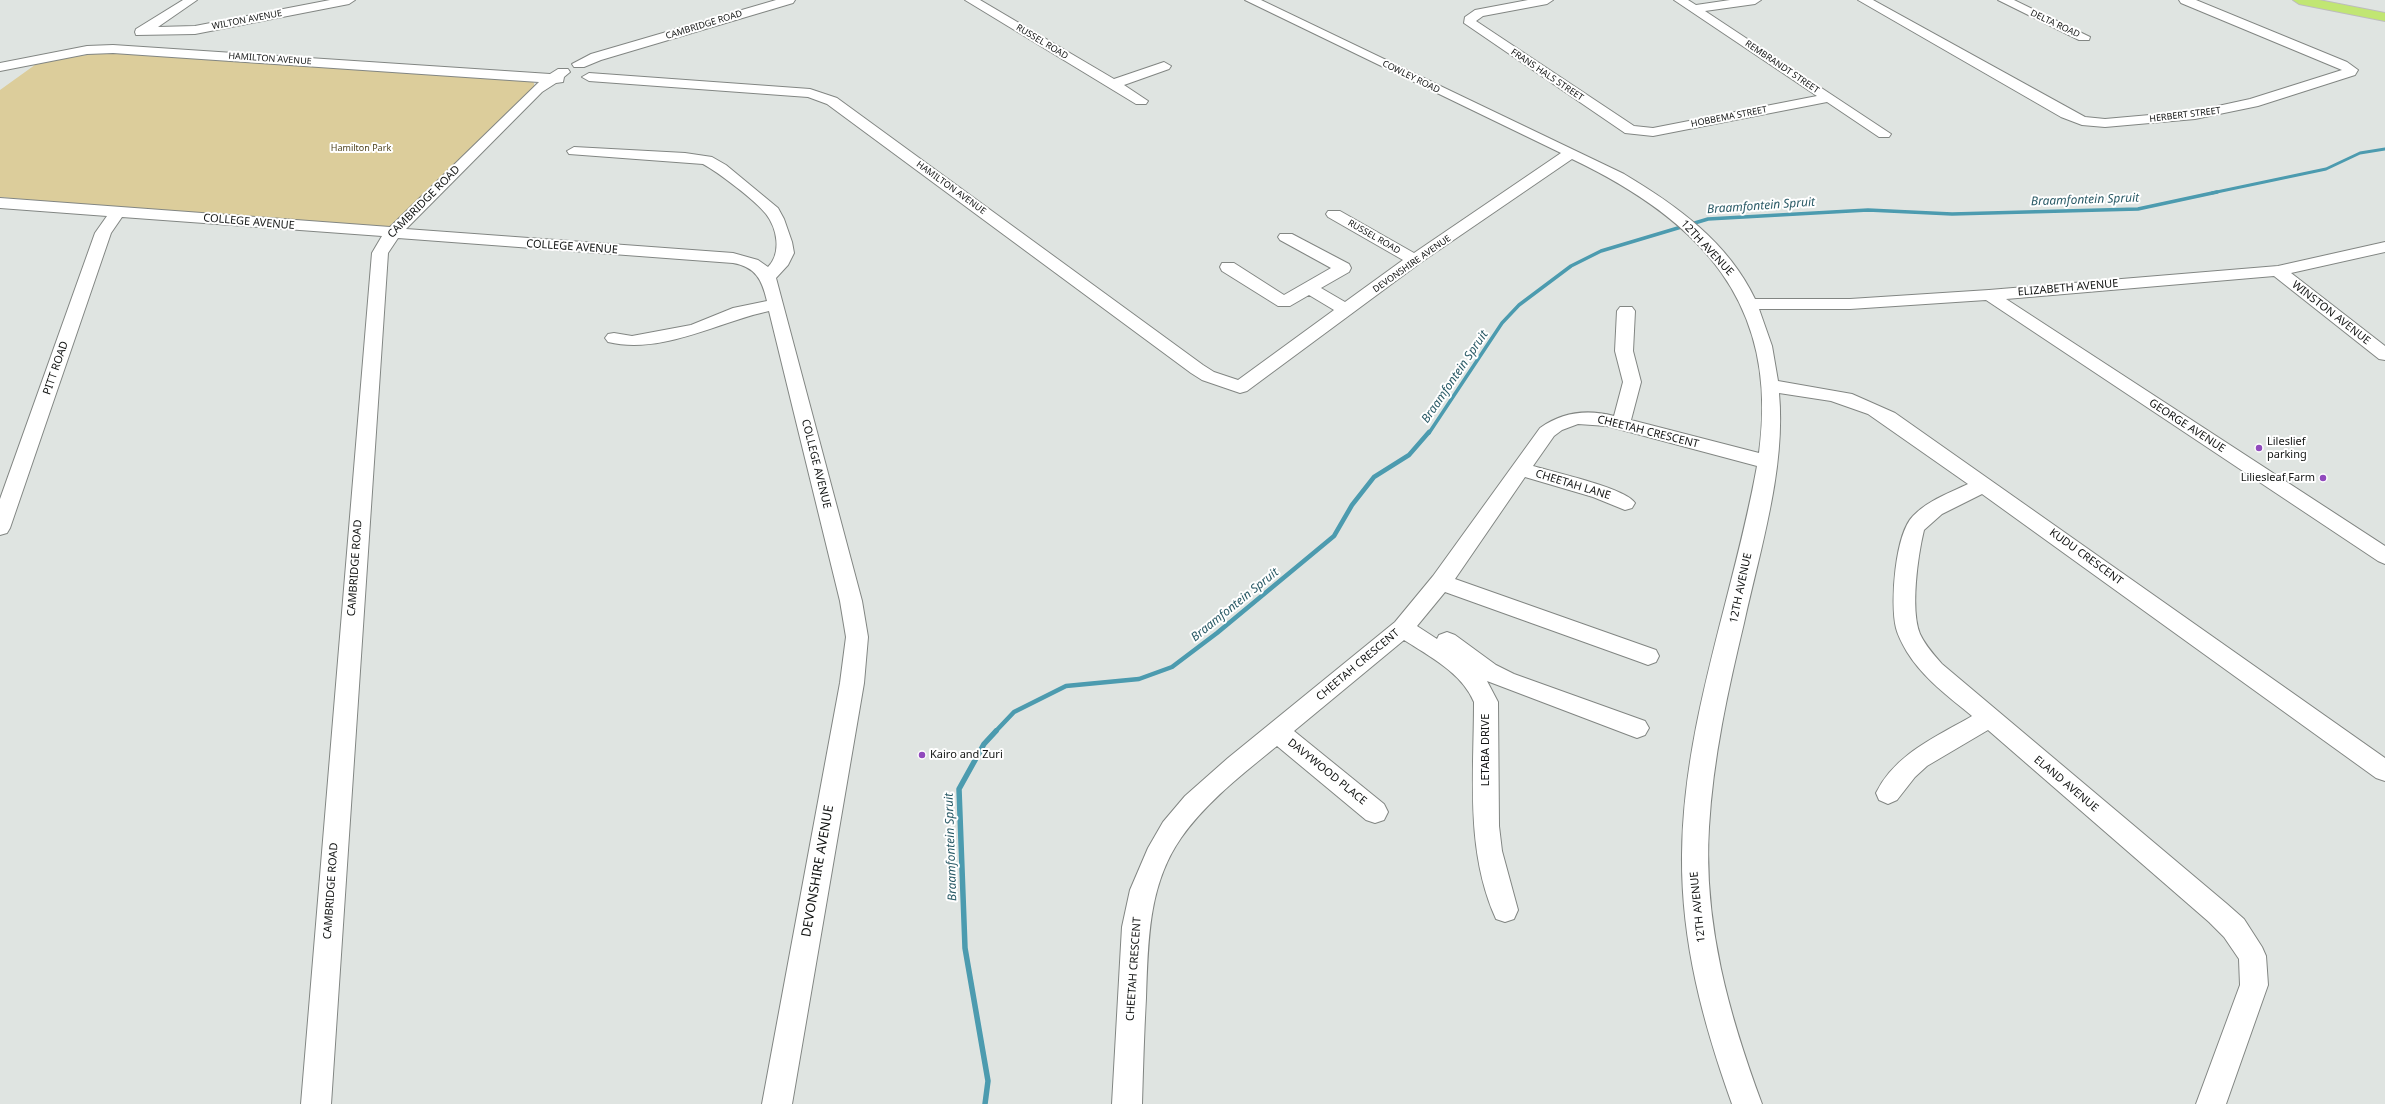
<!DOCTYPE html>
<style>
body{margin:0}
canvas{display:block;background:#dfe4e1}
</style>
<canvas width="2385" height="1104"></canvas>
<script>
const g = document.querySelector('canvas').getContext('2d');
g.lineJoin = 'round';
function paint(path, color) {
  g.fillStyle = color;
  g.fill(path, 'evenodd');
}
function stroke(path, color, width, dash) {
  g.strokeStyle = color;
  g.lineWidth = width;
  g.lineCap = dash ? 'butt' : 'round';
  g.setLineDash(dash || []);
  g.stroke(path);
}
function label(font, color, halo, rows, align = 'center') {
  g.font = font + ' "Noto Sans",sans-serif';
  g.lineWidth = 4;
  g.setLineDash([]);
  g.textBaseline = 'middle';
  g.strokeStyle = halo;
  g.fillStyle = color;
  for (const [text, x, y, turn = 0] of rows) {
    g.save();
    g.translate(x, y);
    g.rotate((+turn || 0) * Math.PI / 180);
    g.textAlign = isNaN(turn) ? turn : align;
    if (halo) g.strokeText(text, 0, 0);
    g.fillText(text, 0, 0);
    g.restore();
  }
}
paint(new Path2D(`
 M107,52l423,28 4,3v3l-141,146 -393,-35v-107l39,-28z`), '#dccd9b');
stroke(new Path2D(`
 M2212,193l114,-24 34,-16 25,-4`), '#4c9baf', 3);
stroke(new Path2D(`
 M1429,433l73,-110 17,-18 52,-39 30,-15 107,-32 160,-9 84,4 186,-5 79,-17`), '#4c9baf', 3.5);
stroke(new Path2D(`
 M995,732l19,-20 52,-26 73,-7 33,-12 45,-34 117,-97 18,-31 22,-28 35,-22 20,-23`), '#4c9baf', 4.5);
stroke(new Path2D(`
 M985,1104l3,-23 -23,-133 -6,-159 25,-45 12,-13`), '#4c9baf', 5.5);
const minor = new Path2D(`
 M183,0h14l-39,27 37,-1 135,-26h25l-6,4 -154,30 -59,1 -1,-3 1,-3z
 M776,0h19l-2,3 -192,57 -17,7h-10l-2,-3 19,-10z
 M965,0h15l134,79 50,-17 7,4 -2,3 -45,16 24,16 -2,3h-10z
 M1245,0h16l363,174c52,31 104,68 131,125h95l139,-9 289,-24 107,-24v10l-94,21 94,73v14l-6,-1 -105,-83 -268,23 379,247v18l-7,-3 -392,-261 -136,9h-91l13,37 6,35 74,13 43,19 490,345v23l-9,-3 -394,-284 -40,20 -18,16c-6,25 -14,79 -4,104 5,11 14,21 22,30l285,240 17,15 18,28 4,9 2,29 -42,119h-30l44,-119 -1,-26 -15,-22 -15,-15 -221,-192 -61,36 -12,11 -18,23 -9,4 -9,-4 -3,-7c19,-39 60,-56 96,-77 -23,-19 -49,-38 -65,-64 -4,-7 -9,-16 -11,-24 -6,-25 -1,-94 17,-112 15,-16 37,-23 55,-32l-100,-70 -37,-13 -52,-8c7,75 -19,157 -35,230 -16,67 -31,135 -35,204 -6,96 20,188 53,277h-30c-29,-81 -51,-162 -50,-249 1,-133 52,-260 75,-389l-150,-40 -29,-2 -16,6 -8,6 -21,30c20,6 93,22 102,37l-3,5 -7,2 -32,-13 -68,-20 -70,102 201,71 3,6 -3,6 -8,3 -8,-3 -195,-70 -28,34 20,13 2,-4 8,-3 8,3 41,30 18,9 131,47 4,7 -4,7 -8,3 -8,-3 -142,-54 11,21 1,124 3,25 16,59 -4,9 -9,3 -9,-3c-31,-68 -22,-145 -22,-217 -12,-29 -45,-46 -70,-62l-110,91 90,73 4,8 -4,8 -9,3 -9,-3 -89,-74c-33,27 -71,56 -96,92 -33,47 -33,104 -35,160 -2,35 -3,71 -4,106h-30l10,-177 8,-37 18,-42 15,-26 22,-26 43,-38 167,-136 38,-46 107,-148c22,-16 48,-19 74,-12l9,-34 -8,-31 2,-40 3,-4h12l3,4 -2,40 8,31 -10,38 128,33c21,-150 -59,-233 -187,-294l-152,104 -173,128 -7,2 -38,-13 -11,-7 -364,-269 -19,-7 -219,-16 -7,-4 7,-4 221,16 27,9 366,267 11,7 24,8 96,-70 -25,-15 -19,11h-12l-56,-35 -2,-4 2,-4h12l50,32 47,-27 -51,-28 -2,-3 2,-3h12l57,30 2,4 -2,4 -28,16 24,14 58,-42 -75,-43 -2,-3 2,-3h12l74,42 147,-100z
 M1528,0h25l-6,4 -64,12 -7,5 158,105 19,2 164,-32 -143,-96h14l8,5 34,-5h31l-6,4 -50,7 186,123 -2,3h-10l-52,-35 -174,34 -28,-3 -161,-110 1,-6 10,-7z
 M1858,0h15l212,117 20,2 90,-8 55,-12 92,-29 -161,-67 -2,-3h17l151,62 11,8 -3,5 -97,31 -63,13 -90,8 -23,-2 -21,-8z
 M1998,0h16l76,37 -1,3h-10z
 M113,45l437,29 8,-5h10l2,3 -6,5 -1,5 -7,1 -14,9 -136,137 327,24 25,7 10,7c14,-14 9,-39 -2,-53 -10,-13 -48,-42 -63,-50l-134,-10 -2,-3 7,-4 111,6 27,4 14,8 52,43 6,11 8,23 2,11 -6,12 -12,13 86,323 6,36 -4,46 -72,421h-30l78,-421 6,-46 -6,-36 -71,-290c-51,11 -108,44 -161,31l-3,-4 3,-4 6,-1 18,3 59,-11 42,-17 34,-7c-5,-21 -11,-34 -34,-38l-335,-25 -10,15 -57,851h-30l71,-851 10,-17 -260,-19 -11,16 -101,295 -3,5 -7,2v-36l95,-266 12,-17 -107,-8v-10l390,29 149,-145 -426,-29 -26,1 -87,17v-8l87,-17z`);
const highway = new Path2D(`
 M2293,0h26l66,13v8l-86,-17z`);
stroke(minor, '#828683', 2);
stroke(highway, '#bdbdbd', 2);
paint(minor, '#fff');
paint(highway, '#c1e673');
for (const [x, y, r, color] of [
 [2259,448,4,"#914abd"],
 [2323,478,4,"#914abd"],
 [922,755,4,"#914abd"]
]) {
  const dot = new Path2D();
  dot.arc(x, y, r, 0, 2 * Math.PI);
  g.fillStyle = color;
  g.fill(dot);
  stroke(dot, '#fff', 1.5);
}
label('9px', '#121413', '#fff', [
 ["WILTON AVENUE",247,20,-11],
 ["DELTA ROAD",2055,24,25],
 ["CAMBRIDGE ROAD",704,25,-17],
 ["RUSSEL ROAD",1042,42,31],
 ["HAMILTON AVENUE",270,59,4],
 ["REMBRANDT STREET",1782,67,34],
 ["FRANS HALS STREET",1547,75,34],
 ["COWLEY ROAD",1411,77,26],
 ["HERBERT STREET",2185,115,-7],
 ["HOBBEMA STREET",1729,117,-11],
 ["HAMILTON AVENUE",951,188,36],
 ["RUSSEL ROAD",1374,237,30],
 ["DEVONSHIRE AVENUE",1412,264,-35]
]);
label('9px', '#4e431e', '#fff', [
 ["Hamilton Park",361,148]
]);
label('11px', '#121413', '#fff', [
 ["CAMBRIDGE ROAD",424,202,-45],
 ["COLLEGE AVENUE",249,222,5],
 ["COLLEGE AVENUE",572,247,4],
 ["12TH AVENUE",1707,248,47],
 ["ELIZABETH AVENUE",2068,288,-5],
 ["WINSTON AVENUE",2331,313,38],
 ["PITT ROAD",56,368,-71],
 ["GEORGE AVENUE",2187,426,33],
 ["CHEETAH CRESCENT",1648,432,14],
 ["COLLEGE AVENUE",816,464,76],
 ["CHEETAH LANE",1573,485,17],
 ["KUDU CRESCENT",2086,557,36],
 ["CAMBRIDGE ROAD",355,568,-86],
 ["12TH AVENUE",1741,588,-78],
 ["CHEETAH CRESCENT",1358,665,-40],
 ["LETABA DRIVE",1486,750,-90],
 ["DAVYWOOD PLACE",1327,772,39],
 ["ELAND AVENUE",2066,784,40],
 ["CAMBRIDGE ROAD",331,891,-86],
 ["12TH AVENUE",1698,907,-96],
 ["CHEETAH CRESCENT",1134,969,-86]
]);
label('11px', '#121413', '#fff', [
 ["Lileslief",2267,442],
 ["parking",2267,455],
 ["Liliesleaf Farm",2315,478,"right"],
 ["Kairo and Zuri",930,755]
], 'left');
label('italic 12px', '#2a5a66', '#fff', [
 ["Braamfontein Spruit",2085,200,-2],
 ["Braamfontein Spruit",1761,206,-4],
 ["Braamfontein Spruit",1455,377,-56],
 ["Braamfontein Spruit",1235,605,-39],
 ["Braamfontein Spruit",951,847,-92]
]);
label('13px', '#121413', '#fff', [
 ["DEVONSHIRE AVENUE",818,871,-80]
]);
</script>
